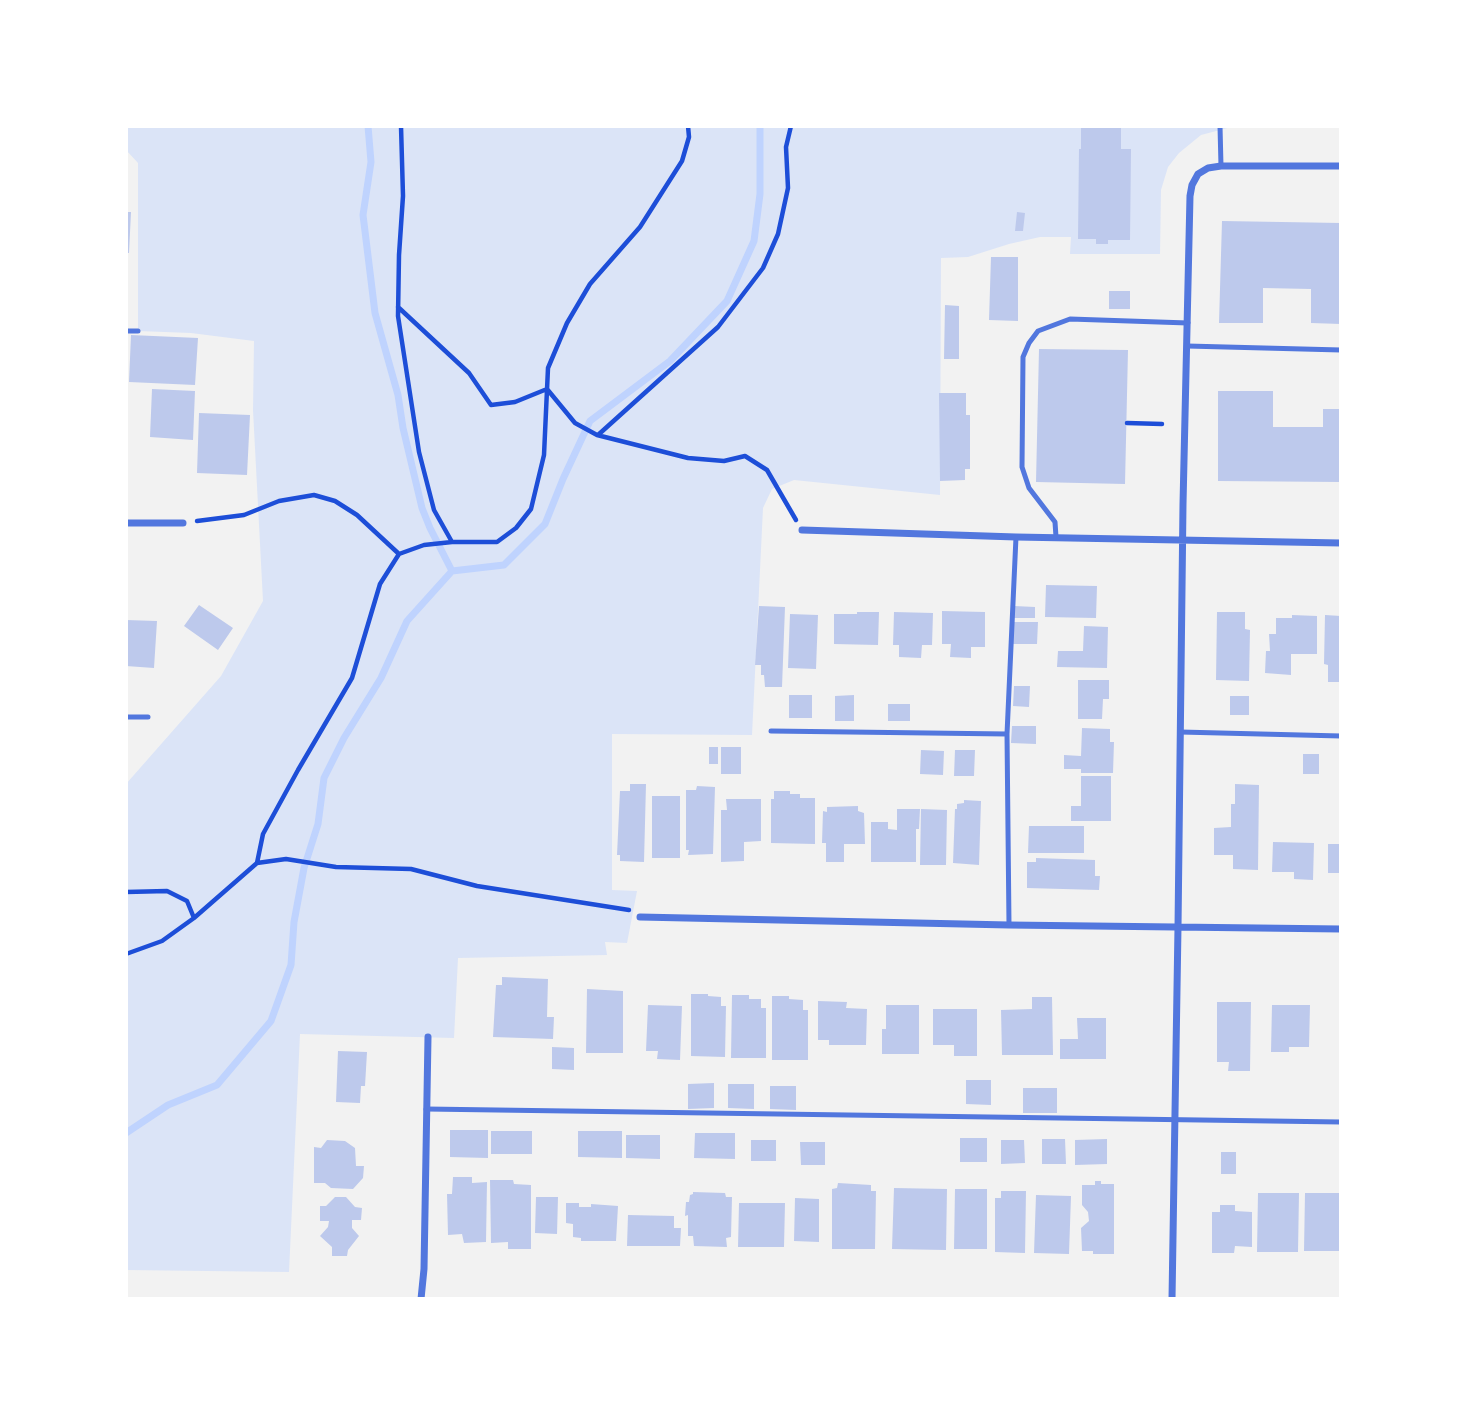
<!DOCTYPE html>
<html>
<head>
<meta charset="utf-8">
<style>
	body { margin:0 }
	#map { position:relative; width:1467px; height:1425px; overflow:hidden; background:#f2f2f2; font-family:Montserrat,sans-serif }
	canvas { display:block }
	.frame { position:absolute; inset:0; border:128px solid #fff; pointer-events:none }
</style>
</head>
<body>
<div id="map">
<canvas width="1467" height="1425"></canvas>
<div class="frame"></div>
</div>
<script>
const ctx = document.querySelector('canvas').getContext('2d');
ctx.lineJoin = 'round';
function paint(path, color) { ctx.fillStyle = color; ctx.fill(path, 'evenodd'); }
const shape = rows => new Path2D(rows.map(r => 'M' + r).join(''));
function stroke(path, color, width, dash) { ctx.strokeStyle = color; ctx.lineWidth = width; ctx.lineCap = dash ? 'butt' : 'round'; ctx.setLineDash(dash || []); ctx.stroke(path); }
paint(shape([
	[126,126,1235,126,1201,135,1179,153,1168,167,1161,190,1160,254,1070,254,1071,237,1040,237,1009,244,968,257,941,258,940,495,794,480,772,489,763,508,752,735,612,734,612,890,637,891,627,943,605,942,607,955,458,958,454,1038,300,1034,289,1272,126,1270,126,784,221,676,263,601,253,410,254,341,191,333,138,331,138,163,126,150]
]), '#dbe4f7');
stroke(shape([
	[368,126,371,162,363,215,375,313,398,395,403,428,422,508,430,528,452,571],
	[452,571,504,565,545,524,563,479,590,421,670,361,727,301,754,241,760,194,760,126],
	[126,1133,168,1105,217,1085,271,1021,291,965,294,922,304,868,318,824,324,778,344,738,381,678,407,621,452,571]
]), '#bfd3fe', 7);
paint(shape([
	[1081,126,1121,126,1121,149,1131,149,1130,240,1108,240,1108,244,1096,244,1096,239,1078,239,1079,149,1081,149],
	[126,212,131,212,129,253,126,253],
	[1017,212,1025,213,1023,231,1015,231],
	[1222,221,1341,223,1341,324,1311,323,1311,289,1263,288,1263,323,1219,323],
	[991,257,1018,257,1018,321,989,320],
	[1109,291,1130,291,1130,309,1109,309],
	[945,305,959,306,959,359,944,359],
	[131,335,198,338,195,385,129,382],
	[1039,349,1128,350,1125,484,1036,482],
	[152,389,195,391,193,440,150,437],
	[1218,391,1273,391,1273,427,1323,427,1323,409,1341,409,1341,482,1218,481],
	[939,393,966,393,966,415,970,415,970,469,965,469,965,480,940,481],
	[199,413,250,415,247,475,197,473],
	[1046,585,1097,586,1096,618,1045,617],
	[199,605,233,628,218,650,184,626],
	[759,606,785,607,782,687,765,687,764,675,761,675,761,665,755,665],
	[1014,606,1035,607,1035,618,1014,618],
	[942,611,985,612,985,647,971,647,971,658,950,657,951,644,942,644],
	[857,612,879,612,878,645,834,644,834,614,857,614],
	[894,612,933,613,932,645,922,645,921,658,899,657,899,645,893,645],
	[1217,612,1245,612,1245,629,1250,630,1249,681,1216,680],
	[790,614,818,615,816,669,788,668],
	[1292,615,1317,616,1317,654,1291,654,1291,675,1265,673,1266,651,1270,651,1269,634,1276,634,1276,618,1292,618],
	[1325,615,1341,616,1341,682,1328,682,1328,665,1324,664],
	[126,620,157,621,154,668,126,666],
	[1013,622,1038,622,1037,644,1013,644],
	[1084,626,1108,627,1107,668,1057,667,1058,651,1083,651],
	[1078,680,1109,680,1109,699,1103,699,1102,719,1078,719],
	[1014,686,1030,686,1029,707,1013,706],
	[789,695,812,695,812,718,789,718],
	[854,695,854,721,835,721,835,696],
	[1230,696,1249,696,1249,715,1230,715],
	[888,704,910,704,910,721,888,721],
	[1012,726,1036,726,1036,744,1011,743],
	[1082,728,1110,729,1110,742,1114,742,1113,773,1081,773,1081,769,1064,769,1064,755,1081,756],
	[709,747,718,747,718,764,709,764],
	[721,747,741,747,741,774,721,774],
	[921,750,944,751,943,775,920,774],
	[955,750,975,750,974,776,954,776],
	[1303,754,1319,754,1319,774,1303,774],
	[1081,776,1111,776,1111,821,1071,821,1071,806,1081,806],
	[630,784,646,784,644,862,620,861,620,855,617,855,620,791,630,791],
	[1235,784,1259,785,1258,870,1233,869,1233,855,1214,855,1214,828,1231,827,1231,804,1235,804],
	[697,786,715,787,713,854,688,855,689,850,686,850,686,790,696,790],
	[774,791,790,791,790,794,800,794,800,798,815,798,815,844,771,843,771,799,774,799],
	[652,796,680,796,680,858,652,858],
	[726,799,761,799,761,841,744,842,744,861,721,862,721,810,727,810],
	[964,800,981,801,979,865,953,863,955,809,957,809,957,804,964,803],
	[858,806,858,811,864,813,865,844,844,844,844,862,826,862,826,843,822,843,823,811,827,812,827,807],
	[897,809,920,809,919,829,916,829,916,862,871,862,871,822,888,822,888,829,897,830],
	[921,809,947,810,946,865,920,865],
	[1029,826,1084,826,1084,853,1028,853],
	[1273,842,1314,843,1313,880,1294,879,1294,872,1272,872],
	[1328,844,1341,844,1341,873,1328,873],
	[1036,858,1095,860,1095,876,1100,876,1099,890,1027,888,1027,862,1036,862],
	[502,977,548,979,547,1017,554,1017,553,1039,493,1037,496,985,502,985],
	[587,989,623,991,623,1053,586,1053],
	[691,994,708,994,708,996,721,997,721,1006,726,1006,725,1057,691,1056],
	[732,995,749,995,749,999,761,999,761,1008,766,1008,766,1058,731,1058],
	[772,996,789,996,789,999,803,1000,803,1010,808,1010,808,1060,772,1060],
	[1032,997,1052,997,1053,1055,1002,1055,1001,1010,1032,1009],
	[818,1001,847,1002,846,1008,867,1009,866,1045,829,1045,829,1040,818,1040],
	[1217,1002,1251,1002,1250,1071,1228,1071,1229,1062,1217,1062],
	[648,1005,682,1006,680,1060,657,1059,658,1051,646,1051],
	[886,1005,919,1005,919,1054,882,1054,882,1029,886,1029],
	[1272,1005,1310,1005,1309,1047,1289,1047,1289,1052,1271,1052],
	[933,1009,977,1009,977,1056,954,1056,954,1045,933,1045],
	[1077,1018,1106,1018,1106,1059,1060,1059,1060,1039,1078,1039],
	[552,1047,574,1048,574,1070,552,1069],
	[338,1051,367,1052,365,1086,361,1086,360,1103,336,1102],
	[966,1080,991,1080,991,1105,966,1104],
	[714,1083,714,1108,688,1109,688,1084],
	[728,1084,754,1084,754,1109,728,1108],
	[770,1086,796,1086,796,1110,770,1109],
	[1023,1088,1057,1088,1057,1113,1023,1113],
	[450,1130,488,1130,488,1158,450,1157],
	[491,1131,532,1131,532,1154,491,1154],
	[578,1131,622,1131,622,1158,578,1157],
	[695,1133,735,1133,735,1159,694,1158],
	[626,1135,660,1135,660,1159,626,1158],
	[960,1138,987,1138,987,1162,960,1162],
	[1042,1139,1065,1139,1066,1164,1042,1164],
	[1107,1139,1107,1164,1075,1165,1075,1140],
	[327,1140,345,1141,355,1148,356,1166,364,1166,363,1178,353,1189,331,1188,325,1183,314,1183,314,1147,321,1148],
	[751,1140,776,1140,776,1161,751,1161],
	[1001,1140,1024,1140,1025,1163,1001,1164],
	[800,1142,825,1142,825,1165,801,1165],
	[1221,1152,1236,1152,1236,1174,1221,1174],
	[453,1177,472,1177,472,1183,487,1182,486,1242,464,1243,462,1234,448,1235,447,1194,452,1194],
	[490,1180,513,1180,514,1184,531,1185,531,1249,508,1249,508,1242,491,1243],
	[1095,1181,1101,1181,1101,1184,1114,1184,1114,1254,1093,1254,1093,1251,1082,1251,1081,1228,1089,1221,1088,1212,1082,1205,1082,1185,1095,1185],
	[838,1183,871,1185,871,1191,876,1191,875,1249,832,1249,832,1189,837,1188],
	[894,1188,947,1189,946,1250,892,1249],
	[955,1189,987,1189,987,1249,954,1249],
	[1001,1191,1026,1191,1025,1253,995,1252,995,1198,1001,1198],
	[693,1192,725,1193,726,1197,732,1197,731,1237,726,1238,727,1247,694,1246,693,1236,688,1236,688,1215,685,1216,686,1202,689,1202,690,1195,693,1194],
	[1258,1193,1299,1193,1298,1252,1257,1252],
	[1305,1193,1341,1193,1341,1251,1304,1251],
	[1036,1195,1071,1196,1069,1254,1034,1253],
	[335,1197,346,1197,355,1207,362,1208,361,1220,352,1220,352,1228,359,1236,348,1250,347,1256,332,1256,332,1247,320,1236,328,1227,329,1221,320,1221,320,1206,326,1206],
	[536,1197,558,1197,557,1234,535,1233],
	[795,1198,819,1199,819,1242,794,1241],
	[566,1203,579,1203,579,1207,591,1207,591,1204,618,1206,616,1241,581,1241,581,1238,573,1237,573,1224,566,1223],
	[739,1203,785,1203,784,1247,738,1247],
	[1220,1205,1235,1205,1235,1211,1252,1212,1252,1247,1235,1246,1234,1253,1212,1253,1212,1212,1220,1212],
	[628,1215,674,1216,674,1228,681,1228,680,1246,627,1246]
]), '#bdc9ec');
stroke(shape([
	[401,126,403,196,399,255,398,316,419,452,434,510,452,542],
	[398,307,469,373,491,405,515,402,547,389,575,423,597,435,688,458,724,461,745,456,767,470,796,520],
	[1127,423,1162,424],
	[598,435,718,327,763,268,778,234,788,188,786,147,791,126],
	[197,521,244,515,279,501,314,495,335,501,357,515,399,554],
	[257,863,286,859,336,867,411,869,477,886,629,910],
	[126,892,167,891,187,901,194,918],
	[126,954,162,941,194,918,257,863,263,834,298,770,352,678,380,584,399,554,424,545,452,542,497,542,516,528,531,509,544,455,548,368,567,323,590,284,640,227,682,161,689,137,688,126]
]), '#1d4ed8', 4.5);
stroke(shape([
	[1220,126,1221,166],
	[126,331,138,331],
	[1187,346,1341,350],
	[1056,537,1055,522,1029,488,1022,467,1023,357,1029,343,1038,331,1070,319,1188,323],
	[126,717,148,717],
	[771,731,1007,734],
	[1180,732,1341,736],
	[1009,925,1007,734,1016,537],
	[426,1109,1341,1122]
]), '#5277de', 5);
stroke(shape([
	[126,523,183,523],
	[802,530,1016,537,1341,543],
	[640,917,1009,925,1341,929],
	[421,1299,424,1269,428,1037],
	[1172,1299,1178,927,1183,504,1190,196,1192,185,1198,174,1208,168,1221,166,1341,166]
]), '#5277de', 7);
</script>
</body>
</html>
